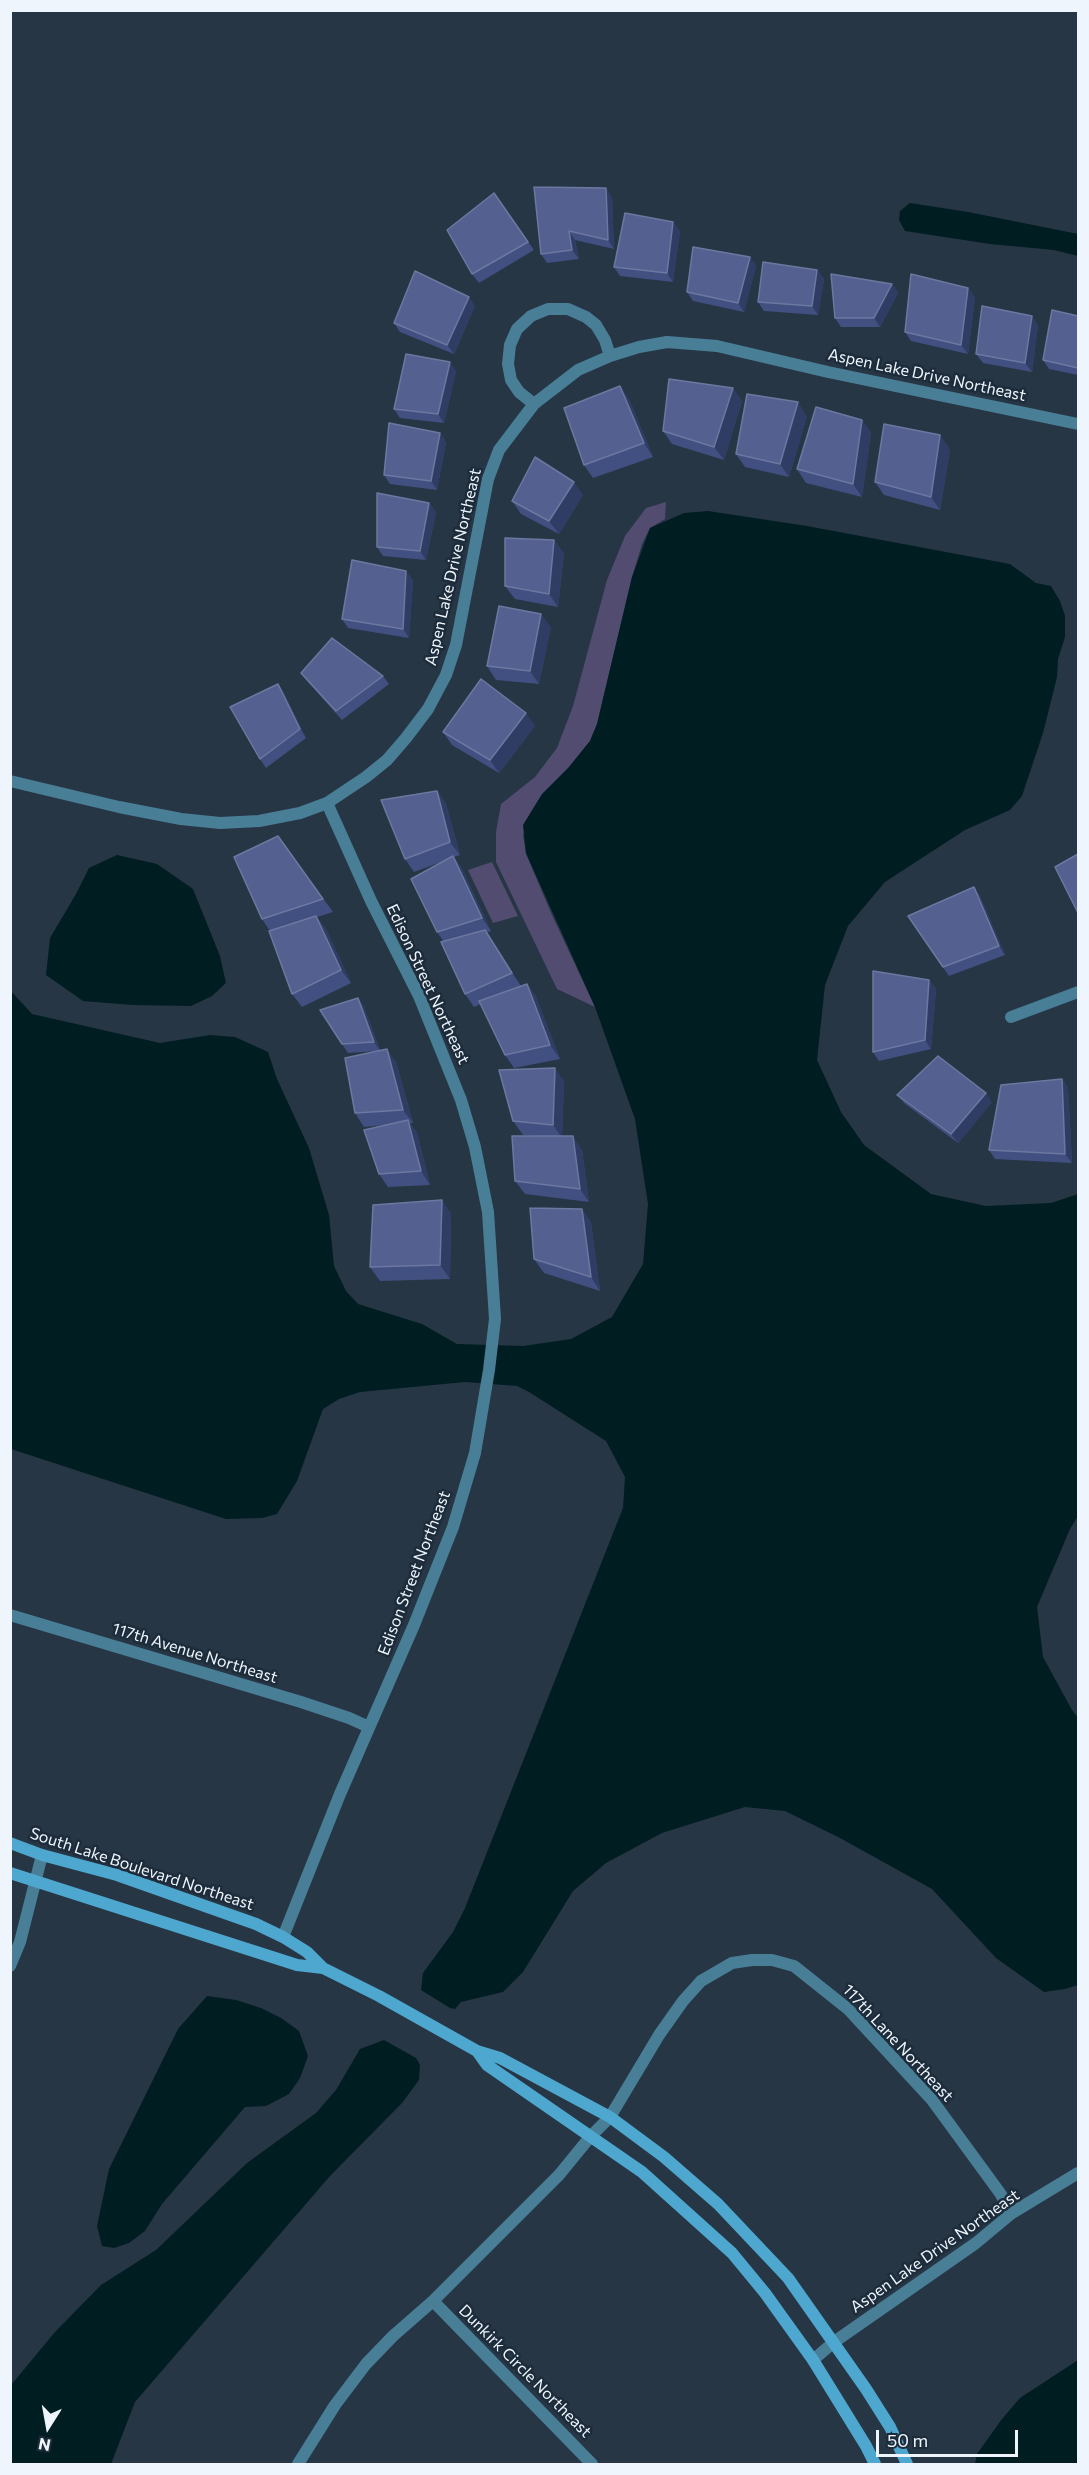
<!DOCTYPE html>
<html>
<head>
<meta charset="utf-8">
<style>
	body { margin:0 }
	#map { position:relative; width:1089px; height:2475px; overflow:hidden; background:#273645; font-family:Commissioner,sans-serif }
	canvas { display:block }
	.frame { position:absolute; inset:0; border:12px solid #eef5fd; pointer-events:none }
	.north { position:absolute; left:18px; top:2397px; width:60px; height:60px; -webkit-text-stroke:4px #1d2c3b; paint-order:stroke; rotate:191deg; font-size:16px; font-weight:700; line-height:24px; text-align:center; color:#eef5fd }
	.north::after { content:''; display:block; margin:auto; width:21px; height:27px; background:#eef5fd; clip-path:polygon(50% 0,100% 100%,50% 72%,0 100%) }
	.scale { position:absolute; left:876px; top:2430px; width:142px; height:27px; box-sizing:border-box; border:3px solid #eef5fd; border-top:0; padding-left:8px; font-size:18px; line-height:21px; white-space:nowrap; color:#eef5fd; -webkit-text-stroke:4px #1d2c3b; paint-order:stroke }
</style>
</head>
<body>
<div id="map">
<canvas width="1089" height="2475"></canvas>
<div class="frame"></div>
<div class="north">N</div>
<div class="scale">50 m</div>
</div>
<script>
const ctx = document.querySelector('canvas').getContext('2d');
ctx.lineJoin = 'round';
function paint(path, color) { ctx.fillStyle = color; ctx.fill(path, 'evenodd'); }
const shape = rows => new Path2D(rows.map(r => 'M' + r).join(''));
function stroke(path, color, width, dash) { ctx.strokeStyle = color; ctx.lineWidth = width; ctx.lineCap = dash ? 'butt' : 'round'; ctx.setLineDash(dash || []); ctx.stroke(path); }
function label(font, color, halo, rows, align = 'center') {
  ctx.font = font + ' Commissioner,sans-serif'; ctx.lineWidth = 5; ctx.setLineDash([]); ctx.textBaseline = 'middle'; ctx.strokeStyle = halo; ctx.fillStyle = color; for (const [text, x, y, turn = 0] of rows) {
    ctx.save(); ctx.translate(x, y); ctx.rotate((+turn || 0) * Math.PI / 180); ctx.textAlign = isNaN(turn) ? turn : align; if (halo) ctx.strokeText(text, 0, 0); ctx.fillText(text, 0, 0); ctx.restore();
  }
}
paint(shape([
	[666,502,665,519,650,528,642,544,632,577,597,724,590,741,569,767,523,835,526,854,552,915,595,1007,557,989,496,862,496,832,501,804,535,777,557,748,573,706,607,580,625,536,646,508],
	[492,862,518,916,493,923,468,870]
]), '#524c71');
paint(shape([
	[910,203,968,212,1078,234,1078,256,1054,250,990,244,905,231,899,220,900,211],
	[708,511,807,526,1010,564,1036,583,1051,586,1060,601,1065,616,1065,637,1058,659,1057,677,1043,733,1022,796,1010,810,965,830,885,882,848,926,825,985,817,1060,841,1112,864,1145,931,1194,986,1206,1051,1203,1078,1194,1078,1516,1070,1529,1037,1607,1043,1657,1072,1710,1078,1718,1078,1985,1065,1989,1044,1992,996,1958,932,1889,840,1838,785,1811,745,1807,662,1833,606,1863,573,1891,523,1972,503,1992,461,2002,455,2009,450,2008,421,1990,423,1973,453,1932,465,1908,623,1508,625,1477,606,1441,529,1392,517,1386,465,1382,360,1392,339,1399,323,1409,297,1481,277,1514,262,1518,226,1519,11,1449,10,990,32,1014,160,1043,210,1035,235,1037,268,1052,277,1079,309,1148,329,1215,334,1266,346,1291,358,1304,422,1324,457,1344,523,1346,571,1339,612,1317,643,1264,648,1204,635,1119,595,1007,526,853,523,825,542,794,569,767,590,741,597,724,632,577,650,528,684,513],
	[117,855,157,864,193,889,220,956,226,983,212,996,191,1006,132,1005,83,1001,46,975,50,938,76,894,89,868],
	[207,1996,236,2000,261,2008,281,2018,299,2031,308,2056,300,2078,289,2094,266,2106,245,2107,162,2204,145,2231,129,2243,114,2248,102,2246,97,2226,109,2169,178,2029],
	[384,2040,416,2058,420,2065,419,2080,402,2103,330,2176,135,2402,111,2464,11,2464,11,2385,55,2332,101,2285,156,2250,247,2163,316,2113,336,2090,360,2049],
	[1078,2360,1078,2464,975,2464,977,2454,1002,2419,1020,2398]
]), '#001d21');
stroke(shape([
	[534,404,519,392,511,380,508,364,510,345,517,329,531,316,548,309,568,309,586,317,596,325,605,340,610,356],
	[10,781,119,807,181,819,220,823,259,821,300,813,327,803,366,777,387,760,406,738,428,709,446,675,456,645,488,479,499,450,534,404,578,370,610,356,639,347,667,342,717,346,828,372,1078,424],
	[1011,1017,1078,992],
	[10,1615,301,1702,349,1718,369,1727],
	[283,1937,340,1794,414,1625,453,1527,475,1453,489,1370,495,1319,488,1212,475,1147,461,1100,419,996,371,901,327,803],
	[10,1966,20,1942,42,1855],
	[433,2301,592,2464],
	[813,2360,834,2342,976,2243,1012,2213,1078,2173],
	[298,2464,335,2405,366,2364,393,2336,433,2301,559,2175,590,2137,610,2117,659,2035,683,2001,701,1981,732,1963,752,1960,772,1960,794,1966,848,2009,932,2100,1000,2193,1012,2213]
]), '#497e97', 12);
stroke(shape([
	[10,1843,42,1855,117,1875,256,1924,283,1937,307,1952,323,1968],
	[10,1873,297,1965,323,1968,379,1996,477,2051,500,2058,610,2117,664,2157,718,2204,788,2278,866,2389,890,2427,907,2464],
	[477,2051,487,2065,642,2172,732,2253,765,2293,813,2360,866,2446,875,2464]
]), '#4da7cf', 12);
paint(shape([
	[494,193,534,250,479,283,472,274],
	[612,197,614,249,575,240,579,259,547,263,541,254],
	[680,231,673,282,620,276,614,267],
	[750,257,756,266,744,312,693,301,687,292],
	[817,270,824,279,818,315,764,311,758,302],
	[892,284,898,293,880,327,841,327,835,318],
	[975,297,968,354,911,341,905,332],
	[475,306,454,354,400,332,394,323],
	[1078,316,1078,375,1049,369,1043,360],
	[1038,325,1032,372,983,363,976,354],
	[456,371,444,423,400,418,394,409],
	[629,399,653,457,593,478,584,465],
	[742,401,724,460,672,444,663,431],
	[807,416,789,477,745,467,736,454],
	[862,420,871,433,862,497,806,483,797,469],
	[440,433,446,442,437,490,390,484,384,475],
	[950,449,940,510,884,495,875,482],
	[583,495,559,534,521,514,512,501],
	[429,503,436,512,426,560,383,556,377,547],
	[554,540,564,554,558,607,515,599,505,586],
	[413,580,409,638,348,628,342,619],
	[551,627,539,684,496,680,487,666],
	[301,673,383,676,389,684,342,720,307,681],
	[278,684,284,693,306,738,266,768,260,759],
	[535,726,499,773,452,745,443,732],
	[437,791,446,804,460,855,454,857,462,869,491,931,486,933,521,986,527,984,536,997,560,1059,514,1068,505,1055,481,1004,474,1007,465,994,444,942,437,932,444,861,414,872,405,859],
	[278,836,333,912,317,917,326,929,351,983,302,1007,292,994,270,931,262,919],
	[974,887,980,896,1005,955,949,976,908,916],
	[929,980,936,989,931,1049,879,1061,873,1052],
	[358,998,364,1007,380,1050,396,1062,413,1123,410,1123,417,1133,430,1185,388,1187,379,1174,386,1125,364,1127,355,1113,378,1051,348,1053,342,1044],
	[1062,1079,1068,1088,1072,1163,995,1159,989,1150],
	[564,1081,562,1136,582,1150,589,1202,525,1194,515,1181,536,1136,523,1135,513,1121],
	[897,1095,992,1102,958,1143,904,1103],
	[451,1213,450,1279,380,1281,370,1267],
	[591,1222,600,1291,544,1273,534,1259]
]), '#414f81');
paint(shape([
	[606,188,612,197,614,249,608,240],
	[673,222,680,231,673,282,667,273],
	[569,231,575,240,579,259,572,250],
	[750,257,756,266,744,312,738,303],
	[817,270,824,279,818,315,812,306],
	[892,284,898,293,880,327,874,318],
	[968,288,975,297,968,354,961,345],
	[469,297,475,306,454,354,447,345],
	[1032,316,1038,325,1032,372,1025,363],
	[450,362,456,371,444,423,438,414],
	[620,386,629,399,653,457,644,443],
	[733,388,742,401,724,460,714,447],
	[798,402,807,416,789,477,780,464],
	[862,420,871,433,862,497,853,484],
	[440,433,446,442,437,490,431,481],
	[940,435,950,449,940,510,931,497],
	[574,482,583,495,559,534,549,521],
	[429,503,436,512,426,560,420,551],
	[554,540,564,554,558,607,549,594],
	[406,571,413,580,409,638,403,629],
	[541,614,551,627,539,684,530,671],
	[278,684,284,693,306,738,300,729],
	[526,713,535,726,499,773,490,760],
	[437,791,446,804,460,855,450,842],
	[453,856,462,869,491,931,482,918],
	[974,887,980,896,1005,955,999,946],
	[316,916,326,929,351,983,341,970],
	[929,980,936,989,931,1049,925,1040],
	[527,984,536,997,560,1059,550,1045],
	[358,998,364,1007,380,1051,374,1042],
	[387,1049,396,1062,413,1123,403,1110],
	[555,1068,564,1081,562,1138,553,1125],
	[1062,1079,1068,1088,1072,1163,1065,1154],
	[986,1093,992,1102,958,1143,951,1134],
	[408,1120,417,1133,430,1185,421,1171],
	[573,1136,582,1150,589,1202,580,1189],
	[442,1200,451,1213,450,1279,440,1265],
	[582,1209,591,1222,600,1291,591,1277]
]), '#2f3d64');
const building = shape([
	[534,187,606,188,608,240,569,231,572,250,541,254,534,187],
	[494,193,528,242,472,274,447,230,494,193],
	[625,213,673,222,667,273,614,267,625,213],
	[693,247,750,257,738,303,687,292,693,247],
	[763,262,817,270,812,306,758,302,763,262],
	[415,271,469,297,447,345,394,323,415,271],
	[831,274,892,284,874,318,835,318,831,274],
	[911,274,968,288,961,345,905,332,911,274],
	[982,306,1032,316,1025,363,976,354,982,306],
	[1052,310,1078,316,1078,368,1043,360,1052,310],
	[406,354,450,362,438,414,394,409,406,354],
	[669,379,733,388,714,447,663,431,669,379],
	[620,386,644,443,584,465,564,408,620,386],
	[747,394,798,402,780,464,736,454,747,394],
	[816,407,862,420,853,484,797,469,816,407],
	[389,423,440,433,431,481,384,475,389,423],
	[884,424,940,435,931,497,875,482,884,424],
	[535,457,574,482,549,521,512,501,535,457],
	[377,493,429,503,420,551,377,547,377,493],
	[505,538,554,540,549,594,505,586,505,538],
	[352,560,406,571,403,629,342,619,352,560],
	[499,606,541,614,530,671,487,666,499,606],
	[332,638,383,676,336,711,301,673,332,638],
	[481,679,526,713,490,760,443,732,481,679],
	[278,684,300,729,260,759,230,707,278,684],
	[437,791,450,842,405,859,381,800,437,791],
	[278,836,323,899,262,919,234,857,278,836],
	[1078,854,1078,913,1055,867,1078,854],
	[453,856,482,918,437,932,411,879,453,856],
	[974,887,999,946,943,967,908,916,974,887],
	[316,916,341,970,292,994,269,931,316,916],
	[485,930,512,973,465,994,441,942,485,930],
	[873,971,929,980,925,1040,873,1052,873,971],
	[527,984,550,1045,505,1055,479,1001,527,984],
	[358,998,374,1042,342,1044,320,1010,358,998],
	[387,1049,403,1110,355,1113,345,1058,387,1049],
	[938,1056,986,1093,951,1134,897,1095,938,1056],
	[555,1068,553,1125,513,1121,499,1070,555,1068],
	[1062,1079,1065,1154,989,1150,1001,1085,1062,1079],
	[408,1120,421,1171,379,1174,364,1130,408,1120],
	[512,1136,573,1136,580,1189,515,1181,512,1136],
	[442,1200,440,1265,370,1267,373,1205,442,1200],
	[530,1208,582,1209,591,1277,534,1259,530,1208]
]);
paint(building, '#54608f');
stroke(building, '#6c78a0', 1.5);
label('16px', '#eef5fd', '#1d2c3b', [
	["Aspen Lake Drive Northeast",927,375,12],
	["Aspen Lake Drive Northeast",453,567,-77],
	["Edison Street Northeast",428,984,65],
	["Edison Street Northeast",414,1573,-69],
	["117th Avenue Northeast",195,1653,17],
	["South Lake Boulevard Northeast",142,1869,18],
	["117th Lane Northeast",898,2043,47],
	["Aspen Lake Drive Northeast",935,2251,-35],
	["Dunkirk Circle Northeast",525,2371,45]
]);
</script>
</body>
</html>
